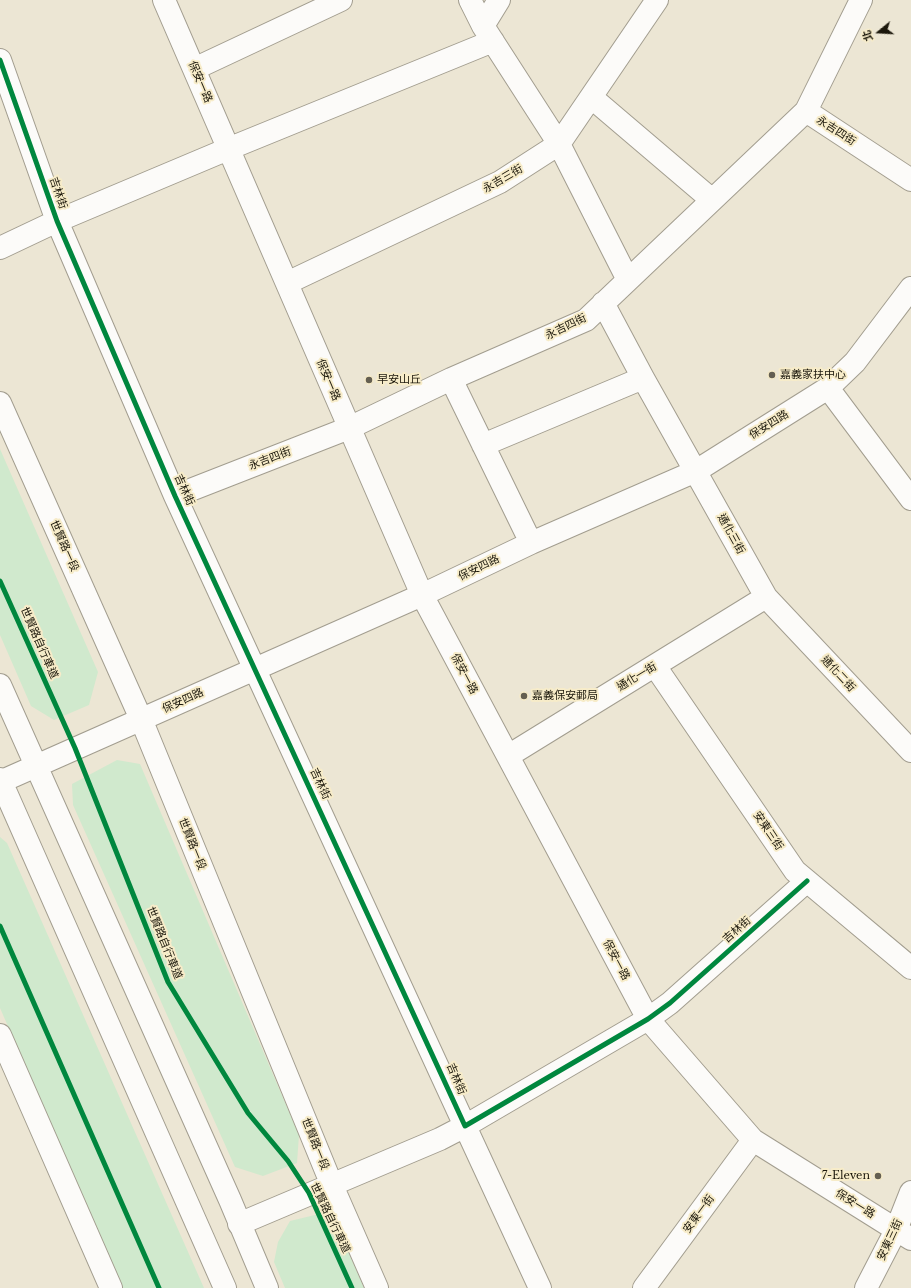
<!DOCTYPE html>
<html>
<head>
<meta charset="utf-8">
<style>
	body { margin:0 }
	#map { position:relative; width:911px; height:1288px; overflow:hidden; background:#ece6d4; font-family:"Libre Baskerville","Noto Sans TC",serif }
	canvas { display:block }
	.north { position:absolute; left:859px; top:12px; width:40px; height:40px; -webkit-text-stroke:3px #f7ecc9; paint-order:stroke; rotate:252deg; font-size:11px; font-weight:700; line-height:16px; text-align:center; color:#1b170b }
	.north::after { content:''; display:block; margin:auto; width:14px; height:18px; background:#1b170b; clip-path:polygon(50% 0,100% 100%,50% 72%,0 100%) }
</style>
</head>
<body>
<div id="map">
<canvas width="911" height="1288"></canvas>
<div class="north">北</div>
</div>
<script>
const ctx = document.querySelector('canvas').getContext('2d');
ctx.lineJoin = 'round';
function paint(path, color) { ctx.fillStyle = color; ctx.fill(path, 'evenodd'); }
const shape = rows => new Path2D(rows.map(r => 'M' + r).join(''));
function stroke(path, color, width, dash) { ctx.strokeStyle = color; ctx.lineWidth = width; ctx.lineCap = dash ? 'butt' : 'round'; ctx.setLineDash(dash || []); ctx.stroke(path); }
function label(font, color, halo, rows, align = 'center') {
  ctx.font = font + ' "Libre Baskerville","Noto Sans TC",serif'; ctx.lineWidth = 4; ctx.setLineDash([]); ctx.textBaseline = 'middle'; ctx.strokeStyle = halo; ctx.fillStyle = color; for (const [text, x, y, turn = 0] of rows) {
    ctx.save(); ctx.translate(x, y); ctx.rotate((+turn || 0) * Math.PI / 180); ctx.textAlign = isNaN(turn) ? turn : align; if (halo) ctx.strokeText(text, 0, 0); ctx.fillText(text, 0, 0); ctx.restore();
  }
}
paint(shape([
	[0,449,98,672,89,705,54,720,31,706,0,635],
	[117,760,140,764,299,1135,297,1163,263,1176,235,1167,73,805,72,784],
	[0,837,7,843,204,1288,122,1288,0,1008],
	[319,1214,336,1223,364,1288,285,1288,274,1262,278,1242,290,1221]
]), '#d0e9cd');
const minor = shape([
	[164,0,422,595,648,1019,753,1140,911,1239],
	[470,0,483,26,559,144,628,280],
	[483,26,499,0],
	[0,60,57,221,175,496,465,1126,648,1019,670,1003,807,881],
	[194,69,341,0],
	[591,97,712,200],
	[806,111,861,0],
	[0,248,57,221,228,149,493,41],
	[287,283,500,182,559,144,657,0],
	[603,303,643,378,766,597,911,751],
	[451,379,531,543],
	[828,388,911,499],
	[0,403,141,719,331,1183,377,1288],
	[483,445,643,378],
	[175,496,349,428,451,379,586,320,806,111,911,180],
	[655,666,795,871,911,968],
	[0,685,230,1200,267,1288],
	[508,756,766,597],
	[0,779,225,1288],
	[0,782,422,595,531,543,696,471,828,388,855,362,911,288],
	[0,1035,111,1288],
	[239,1224,440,1139,465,1126,540,1288],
	[644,1288,753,1140],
	[866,1288,896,1230,911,1192]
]);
stroke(minor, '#a29d8f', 24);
stroke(minor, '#fcfbf9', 22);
stroke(shape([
	[0,60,57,221,175,496,465,1126,648,1019,670,1003,807,881],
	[0,581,75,748,168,982,248,1113,288,1161,309,1193,352,1288],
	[0,926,159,1288]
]), '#00873e', 5);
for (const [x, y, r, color] of [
	[772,375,4,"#645f51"],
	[369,380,4,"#645f51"],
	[524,696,4,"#645f51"],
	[878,1176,4,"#645f51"]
]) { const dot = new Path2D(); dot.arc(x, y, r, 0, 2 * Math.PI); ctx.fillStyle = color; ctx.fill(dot); stroke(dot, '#f7ecc9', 1.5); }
label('11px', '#1b170b', '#f7ecc9', [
	["保安一路",200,82,67],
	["永吉四街",836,131,33],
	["永吉三街",503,179,-30],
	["吉林街",58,193,71],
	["永吉四街",566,327,-26],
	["保安一路",328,380,67],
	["保安四路",769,425,-32],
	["永吉四街",270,459,-21],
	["吉林街",184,490,66],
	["通化三街",731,534,61],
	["世賢路一段",64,546,66],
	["保安四路",479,568,-26],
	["世賢路自行車道",39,643,66],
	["保安一路",464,674,62],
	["通化二街",838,674,47],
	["通化一街",637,677,-31],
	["保安四路",183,701,-24],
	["吉林街",320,784,65],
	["安東三街",768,831,56],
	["世賢路一段",192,844,68],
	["吉林街",737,930,-42],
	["世賢路自行車道",164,943,68],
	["保安一路",616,960,62],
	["吉林街",456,1079,67],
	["世賢路一段",315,1144,68],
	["保安一路",855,1204,32],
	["安東一街",699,1214,-54],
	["世賢路自行車道",330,1218,64],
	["安東三街",890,1240,-65]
]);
label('11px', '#1b170b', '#f7ecc9', [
	["嘉義家扶中心",780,375],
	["早安山丘",377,380],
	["嘉義保安郵局",532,696],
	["7-Eleven",870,1176,"right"]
], 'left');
</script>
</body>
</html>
